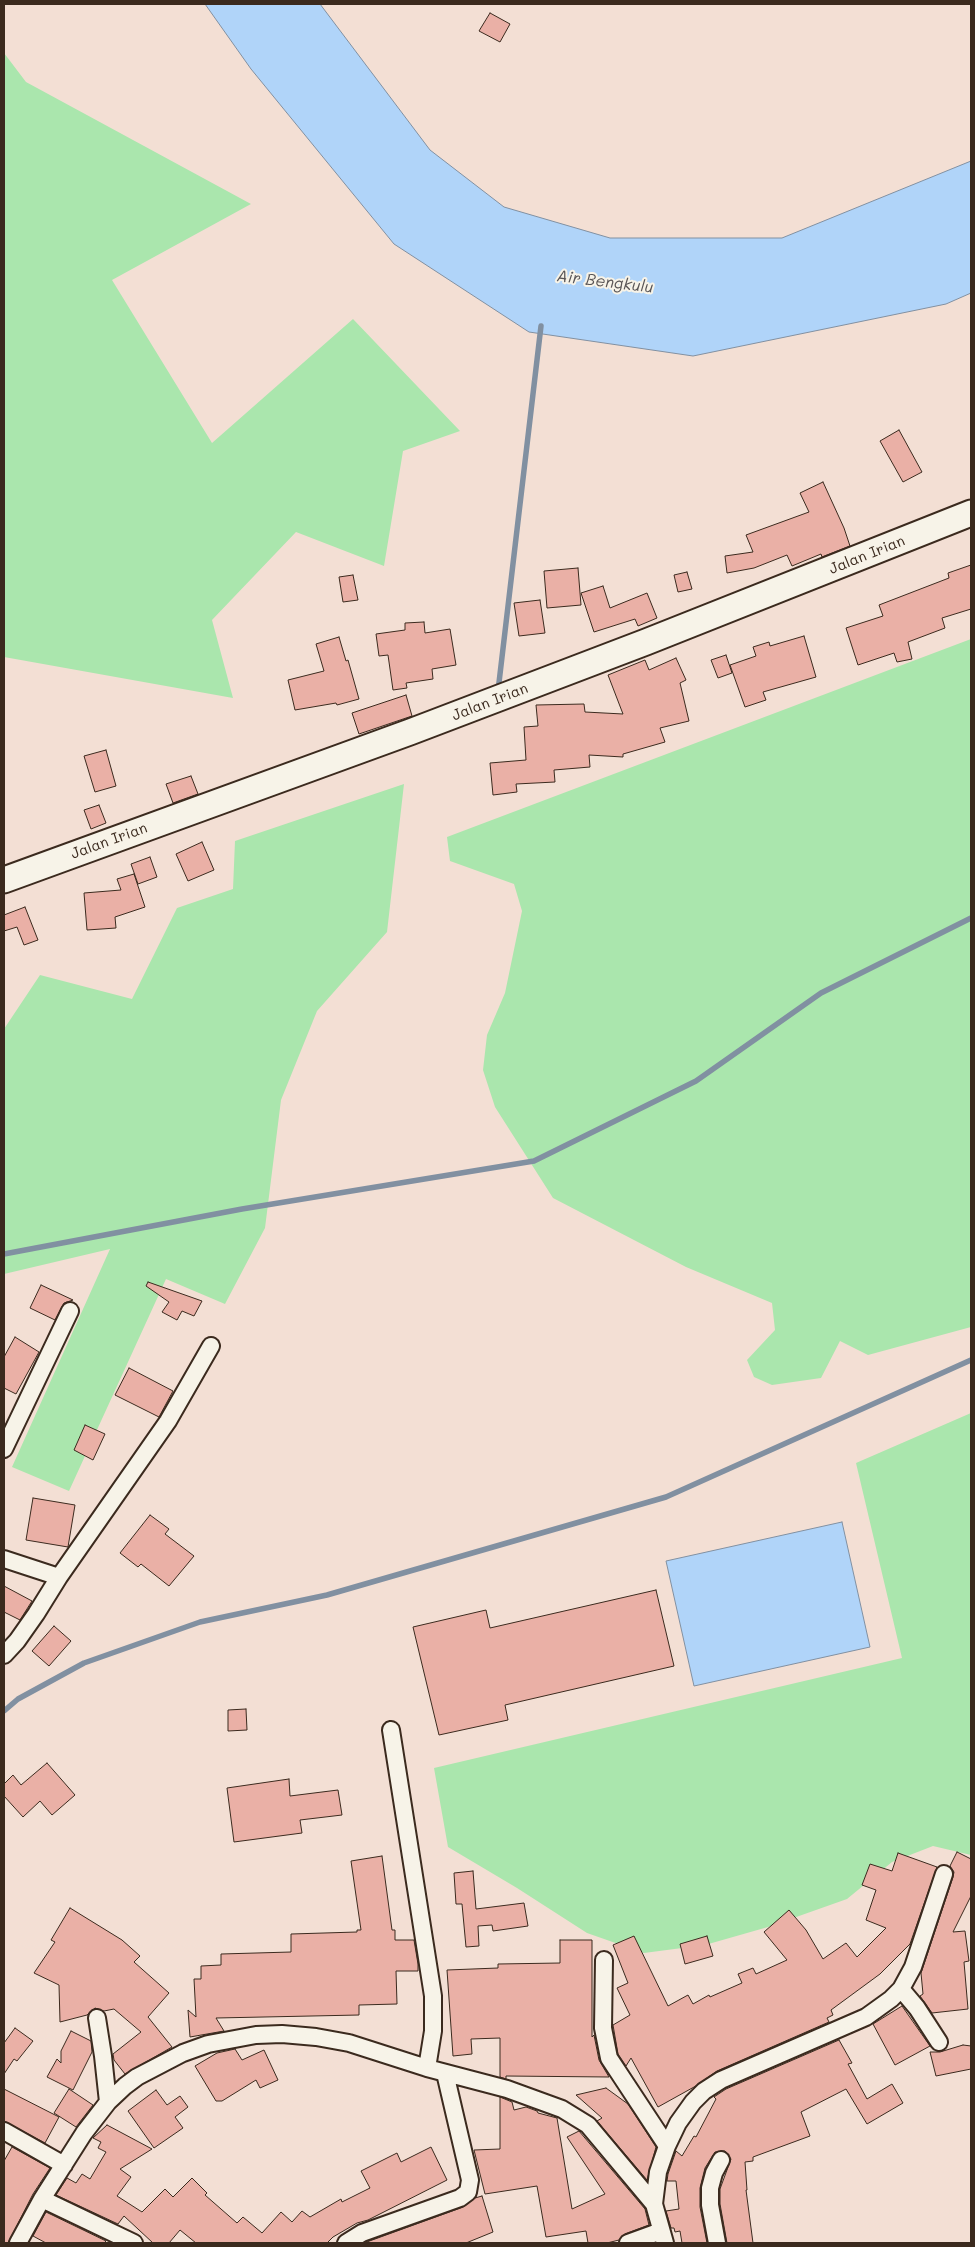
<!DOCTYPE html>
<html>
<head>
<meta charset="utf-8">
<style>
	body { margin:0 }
	#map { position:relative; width:975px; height:2247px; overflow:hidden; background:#f3dfd4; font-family:Mali,sans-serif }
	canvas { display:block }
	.frame { position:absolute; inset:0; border:5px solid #3b2a1e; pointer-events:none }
</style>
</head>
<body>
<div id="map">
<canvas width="975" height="2247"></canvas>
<div class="frame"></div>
</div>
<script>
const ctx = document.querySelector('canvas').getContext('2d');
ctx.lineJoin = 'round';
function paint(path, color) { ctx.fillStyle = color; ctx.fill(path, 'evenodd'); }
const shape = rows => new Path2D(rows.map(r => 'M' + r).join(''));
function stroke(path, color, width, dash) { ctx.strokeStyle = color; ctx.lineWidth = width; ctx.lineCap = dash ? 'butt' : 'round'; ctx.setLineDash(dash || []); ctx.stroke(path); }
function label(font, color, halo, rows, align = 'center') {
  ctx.font = font + ' Mali,sans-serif'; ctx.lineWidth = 4; ctx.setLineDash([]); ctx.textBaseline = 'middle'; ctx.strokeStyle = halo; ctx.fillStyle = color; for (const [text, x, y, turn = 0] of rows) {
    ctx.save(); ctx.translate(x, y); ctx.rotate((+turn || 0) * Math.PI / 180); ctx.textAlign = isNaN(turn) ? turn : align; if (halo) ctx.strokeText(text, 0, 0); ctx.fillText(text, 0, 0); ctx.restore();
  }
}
paint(shape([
	[4,53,26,82,251,204,112,280,212,443,353,319,460,431,403,451,384,566,296,532,212,620,233,698,4,657],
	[971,639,971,1327,868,1355,840,1341,821,1378,772,1385,754,1377,747,1360,775,1330,772,1303,686,1267,553,1198,495,1107,483,1070,487,1035,505,993,522,911,514,884,450,861,447,837],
	[404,784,387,932,317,1011,281,1100,265,1228,225,1304,166,1279,69,1491,12,1467,110,1249,4,1274,4,1029,40,975,132,999,177,908,233,889,235,841],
	[971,1413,971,1855,933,1846,892,1862,847,1899,768,1927,705,1945,644,1953,587,1933,517,1888,448,1847,434,1768,902,1658,856,1463]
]), '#aae6ad');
const water = shape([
	[205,4,320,4,430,150,504,207,610,238,782,238,971,161,971,293,946,304,693,356,529,332,394,244,251,69,205,4],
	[842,1522,870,1647,694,1686,666,1561,842,1522]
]);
paint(water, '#b0d4f9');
stroke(water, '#8190a1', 1);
stroke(shape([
	[498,691,541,326],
	[4,1254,242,1209,534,1161,696,1081,821,993,971,918],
	[4,1711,18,1699,84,1663,200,1622,327,1595,666,1497,971,1360]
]), '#8190a1', 5.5);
const building = shape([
	[490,13,510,24,500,42,479,31,490,13],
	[899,430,922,472,903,482,880,441,899,430],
	[823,482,844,528,850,546,822,557,821,554,792,566,787,555,754,568,727,573,725,556,753,552,746,535,809,512,800,493,823,482],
	[971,565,971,609,942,618,945,628,908,642,912,659,897,662,894,653,858,665,846,628,883,616,879,605,949,578,948,573,971,565],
	[578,568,581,605,547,608,544,571,578,568],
	[687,572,692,589,678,592,674,575,687,572],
	[353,575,358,600,343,602,339,577,353,575],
	[603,586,610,608,647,593,657,618,638,626,635,619,594,632,581,593,603,586],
	[540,600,545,633,519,636,514,603,540,600],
	[424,622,425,633,450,629,456,665,432,669,433,679,406,683,407,688,393,690,388,655,379,656,376,634,405,630,405,623,424,622],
	[804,636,816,677,763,692,766,700,745,707,730,665,756,656,753,647,769,642,770,646,804,636],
	[339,637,346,661,348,660,359,699,337,705,336,703,295,710,288,680,324,671,316,644,339,637],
	[726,655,732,673,718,678,711,660,726,655],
	[676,658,686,680,680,683,689,721,660,728,665,742,623,754,623,757,589,755,590,767,554,770,555,782,516,784,517,792,493,795,490,763,526,760,524,727,538,726,536,705,584,704,585,712,623,714,608,675,645,660,649,670,676,658],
	[406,695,412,716,359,734,352,713,406,695],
	[106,750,116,786,95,792,84,756,106,750],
	[191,776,198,794,173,803,166,784,191,776],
	[99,805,106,823,91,829,84,810,99,805],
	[202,842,214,870,188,881,176,854,202,842],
	[150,857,157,877,138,884,131,864,150,857],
	[134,874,145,907,115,917,116,928,87,930,84,893,121,890,117,879,134,874],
	[25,907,38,940,24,945,17,927,4,931,4,915,25,907],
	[148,1282,202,1301,194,1316,182,1311,177,1320,162,1312,169,1302,146,1286,148,1282],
	[41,1285,73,1300,64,1303,55,1320,30,1308,41,1285],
	[15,1337,39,1352,16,1394,4,1388,4,1357,15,1337],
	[129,1368,173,1391,159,1417,115,1395,129,1368],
	[85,1425,105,1434,93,1460,74,1450,85,1425],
	[33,1498,75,1505,68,1547,26,1540,33,1498],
	[150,1515,169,1529,165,1534,194,1556,169,1586,141,1564,138,1567,120,1553,150,1515],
	[4,1586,32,1601,20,1620,4,1612,4,1586],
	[656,1590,674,1666,505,1705,508,1720,439,1735,413,1627,486,1610,490,1628,656,1590],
	[54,1626,71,1641,49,1666,32,1651,54,1626],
	[246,1709,247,1730,228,1731,228,1710,246,1709],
	[47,1763,75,1795,52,1815,40,1801,23,1817,4,1796,4,1784,13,1775,21,1785,47,1763],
	[289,1779,290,1796,338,1790,342,1815,300,1820,302,1833,234,1842,227,1788,289,1779],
	[957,1852,971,1859,971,1896,953,1932,965,1931,969,1961,964,1962,968,2009,932,2013,920,1996,923,1994,921,1973,953,1877,954,1872,950,1866,957,1852],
	[898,1853,937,1867,910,1944,880,1974,831,2010,833,2015,827,2018,829,2022,717,2071,694,2087,658,2107,631,2058,626,2066,618,2054,613,2025,630,2015,617,1988,628,1983,613,1945,634,1936,668,2006,688,1995,693,2004,709,1995,710,1997,742,1983,738,1974,753,1968,756,1974,787,1960,764,1932,789,1910,806,1930,823,1959,846,1943,857,1957,886,1928,866,1920,876,1890,862,1885,870,1864,892,1871,898,1853],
	[382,1856,392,1930,395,1930,395,1940,414,1940,418,1964,418,1971,396,1971,397,2004,359,2005,359,2015,216,2018,224,2031,190,2037,188,2010,196,2017,194,1979,201,1979,201,1966,221,1965,221,1954,291,1952,291,1934,357,1932,357,1930,361,1930,351,1861,382,1856],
	[473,1871,476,1909,524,1903,528,1926,493,1931,492,1925,478,1926,479,1946,466,1947,462,1904,456,1904,454,1873,473,1871],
	[70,1908,122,1940,140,1956,134,1962,169,1993,148,2017,172,2047,125,2074,114,2060,113,2054,141,2032,114,2009,104,2011,95,2008,87,2015,60,2022,59,1985,34,1973,55,1942,51,1940,70,1908],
	[707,1936,713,1956,685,1964,680,1944,707,1936],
	[560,1940,592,1940,592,2037,594,2035,599,2060,609,2077,506,2076,506,2079,500,2077,500,2038,471,2039,472,2054,453,2056,447,1970,498,1968,498,1964,560,1963,560,1940],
	[902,2006,930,2046,895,2065,873,2024,902,2006],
	[15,2028,33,2041,17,2061,14,2059,4,2074,4,2043,15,2028],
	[71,2031,91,2041,92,2052,73,2090,47,2077,57,2059,61,2063,61,2051,71,2031],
	[839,2040,852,2063,848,2064,867,2099,892,2084,903,2103,867,2124,846,2089,801,2112,810,2136,753,2157,753,2161,745,2162,747,2190,746,2190,753,2243,727,2243,720,2204,720,2189,731,2159,725,2151,715,2152,705,2168,700,2188,700,2207,707,2243,682,2243,680,2231,675,2232,674,2228,671,2228,666,2211,679,2209,676,2181,667,2181,668,2174,676,2151,682,2156,694,2136,696,2137,716,2099,714,2097,726,2089,839,2040],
	[963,2045,971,2046,971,2069,936,2076,930,2052,940,2052,963,2045],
	[235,2049,242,2060,264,2050,278,2080,260,2088,256,2080,222,2101,216,2101,195,2066,217,2053,235,2049],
	[606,2088,628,2104,656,2147,647,2180,597,2121,602,2118,576,2095,606,2088],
	[4,2089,59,2117,45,2143,4,2121,4,2089],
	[69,2089,93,2105,76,2127,54,2113,69,2089],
	[156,2090,167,2105,180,2096,188,2107,175,2117,183,2128,154,2148,128,2111,156,2090],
	[500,2097,512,2102,514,2110,526,2107,537,2111,538,2113,557,2118,572,2209,605,2194,567,2137,579,2131,645,2209,649,2225,625,2234,619,2240,607,2243,588,2243,586,2231,546,2237,537,2186,485,2194,474,2150,500,2149,500,2097],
	[107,2125,152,2149,120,2169,131,2177,117,2196,142,2212,165,2189,173,2197,192,2178,207,2193,205,2195,237,2223,243,2217,262,2233,281,2212,292,2222,302,2211,310,2217,341,2199,342,2202,370,2188,361,2171,397,2153,401,2162,431,2147,447,2180,368,2220,357,2223,333,2237,327,2243,196,2243,180,2230,169,2243,153,2243,124,2216,118,2224,56,2195,67,2178,76,2183,82,2174,90,2179,106,2152,98,2148,101,2142,93,2138,107,2125],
	[12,2147,50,2168,33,2194,8,2243,4,2243,4,2161,12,2147],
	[482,2196,493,2232,466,2243,364,2243,463,2207,475,2198,482,2196],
	[46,2212,106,2241,104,2243,46,2243,33,2236,46,2212]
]);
paint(building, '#eab0a6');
stroke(building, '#3b2a1e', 1);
const street = shape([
	[4,1449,70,1311],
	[4,1559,59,1577],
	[4,1655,17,1641,36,1614,59,1577,168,1421,211,1346],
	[391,1730,433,1996,433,2031,427,2068],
	[604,1960,603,2028,609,2058,667,2146],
	[901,1989,917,2008,939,2042],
	[97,2018,103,2056,108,2102],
	[4,2131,64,2165],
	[42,2199,134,2243],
	[18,2243,42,2199,84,2133,108,2102,125,2086,137,2077,183,2053,208,2044,256,2035,282,2034,316,2037,349,2043,427,2068,507,2089,562,2109,588,2125,654,2204],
	[346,2243,362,2233,460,2198,468,2192,470,2180,445,2073],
	[628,2243,661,2231],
	[665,2243,654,2204,658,2172,667,2146,678,2123,693,2102,704,2091,721,2080,866,2017,891,1999,901,1989,913,1967,944,1874],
	[717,2243,710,2205,710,2188,714,2173,721,2160]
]);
const primary = shape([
	[4,880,410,732,646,642,971,513]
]);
stroke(street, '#3b2a1e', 20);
stroke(primary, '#3b2a1e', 29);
stroke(street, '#f7f3e8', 16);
stroke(primary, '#f7f3e8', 25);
label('15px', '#3b2a1e', '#f7f3e8', [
	["Jalan Irian",867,555,-22],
	["Jalan Irian",490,702,-21],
	["Jalan Irian",109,841,-20]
]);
label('italic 16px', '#585455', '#f7f3e8', [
	["Air Bengkulu",605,282,7]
]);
</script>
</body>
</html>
